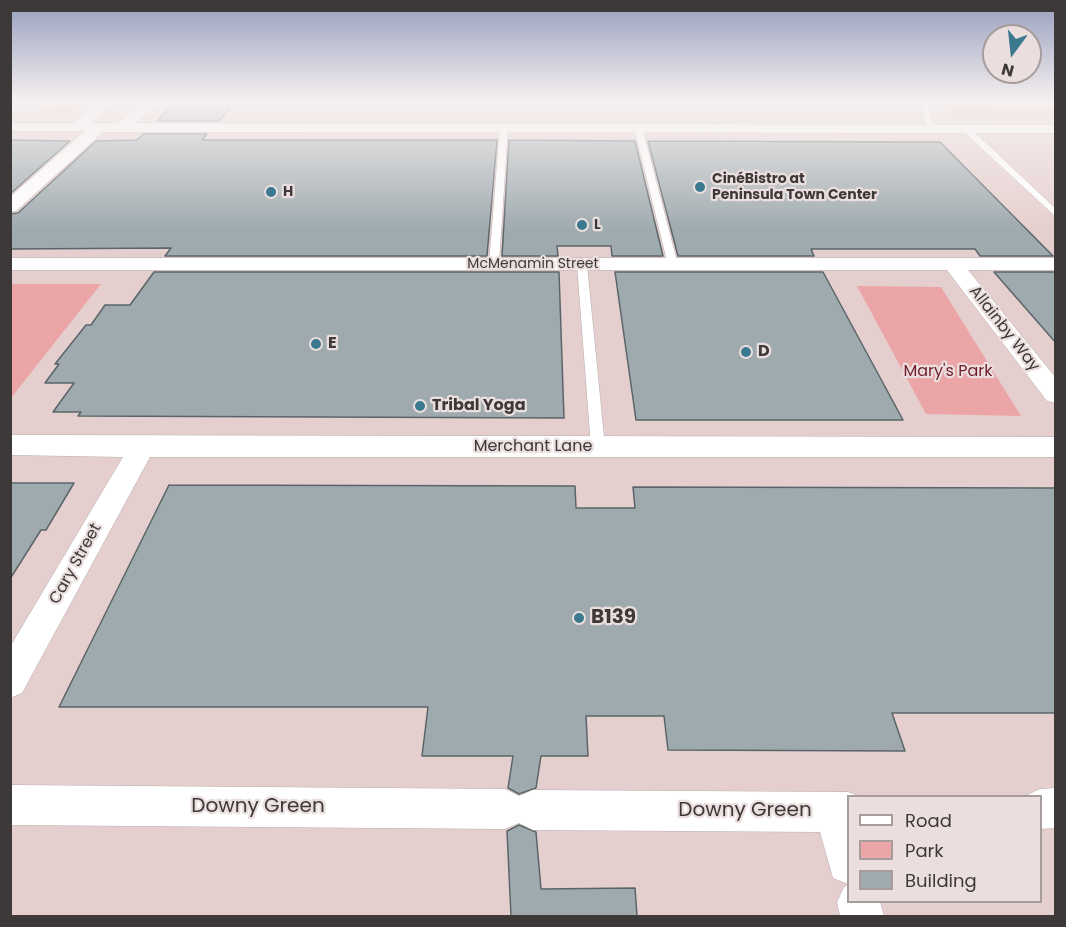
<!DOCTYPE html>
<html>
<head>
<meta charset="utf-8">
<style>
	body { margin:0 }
	#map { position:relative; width:1066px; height:927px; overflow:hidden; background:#ebdede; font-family:Poppins,sans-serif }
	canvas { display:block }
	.frame { position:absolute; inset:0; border:12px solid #3e3939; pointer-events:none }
	.legend { position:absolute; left:847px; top:795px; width:195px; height:108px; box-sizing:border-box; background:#ebdede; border:2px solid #a69c9c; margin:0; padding:8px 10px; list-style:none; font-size:18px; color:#3e3939 }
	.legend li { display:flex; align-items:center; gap:12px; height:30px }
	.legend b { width:30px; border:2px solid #a69c9c }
	.north { position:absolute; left:982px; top:24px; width:60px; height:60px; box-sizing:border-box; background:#ebdede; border:2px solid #a69c9c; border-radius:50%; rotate:195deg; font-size:16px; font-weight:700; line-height:24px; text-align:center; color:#3e3939 }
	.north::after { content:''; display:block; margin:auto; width:21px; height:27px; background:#3a798e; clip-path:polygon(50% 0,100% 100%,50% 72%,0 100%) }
</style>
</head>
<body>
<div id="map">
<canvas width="1066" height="927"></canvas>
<div class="frame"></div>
<ul class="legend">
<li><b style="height:8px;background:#fff"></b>Road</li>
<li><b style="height:16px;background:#eba5a6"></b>Park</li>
<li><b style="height:16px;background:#9eaaae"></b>Building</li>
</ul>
<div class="north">N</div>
</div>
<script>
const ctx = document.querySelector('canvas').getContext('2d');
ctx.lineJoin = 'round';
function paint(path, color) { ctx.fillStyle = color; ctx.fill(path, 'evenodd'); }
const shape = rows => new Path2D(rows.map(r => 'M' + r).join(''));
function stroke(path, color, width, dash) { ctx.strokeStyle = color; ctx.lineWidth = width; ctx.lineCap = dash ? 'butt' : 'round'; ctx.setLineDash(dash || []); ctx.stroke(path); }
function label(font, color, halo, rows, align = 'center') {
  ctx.font = font + ' Poppins,sans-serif'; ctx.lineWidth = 4.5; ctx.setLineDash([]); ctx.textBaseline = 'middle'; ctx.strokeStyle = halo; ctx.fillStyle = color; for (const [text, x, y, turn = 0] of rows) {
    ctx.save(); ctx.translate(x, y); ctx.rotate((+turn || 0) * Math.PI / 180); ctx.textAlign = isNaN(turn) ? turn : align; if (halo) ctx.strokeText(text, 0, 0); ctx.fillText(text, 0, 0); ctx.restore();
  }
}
paint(shape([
	[11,101,1055,101,1055,916,11,916],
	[848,796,1040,796,1040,902,848,902]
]), '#e5cfce');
paint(shape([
	[57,101,86,101,69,115,39,115],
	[947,102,1055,108,1055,117,951,117],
	[11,284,101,284,11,398,10,284],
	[857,286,941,287,1021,416,926,414]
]), '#eba5a6');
const building = shape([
	[176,101,236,101,219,121,157,121,176,101],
	[143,134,207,134,202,140,497,140,487,256,165,256,171,248,10,249,10,214,18,213,96,141,137,140,143,134],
	[10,140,70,141,10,194,10,140],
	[509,140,635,141,663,256,612,256,611,246,557,246,558,256,502,256,509,140],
	[648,141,940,142,1053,256,980,256,975,249,811,249,814,256,678,256,648,141],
	[154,272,559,272,564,418,78,416,81,412,53,412,74,383,45,383,59,364,55,364,86,325,91,325,105,305,130,305,154,272],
	[615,272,823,272,903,420,636,420,615,272],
	[994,272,1056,272,1056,343,994,272],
	[10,483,74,483,46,530,41,530,10,579,10,483],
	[169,485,575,486,576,508,635,508,633,487,1056,488,1056,713,892,713,905,751,668,750,664,716,586,716,588,756,541,756,536,788,519,794,508,788,513,756,422,756,428,707,59,707,169,485],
	[519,825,536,832,541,889,635,888,637,916,511,916,507,831,519,825]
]);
paint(building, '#9eaaae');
stroke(building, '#5b6569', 1.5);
const service = shape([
	[922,101,928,101,933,130,926,128,922,101],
	[504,125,508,127,499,264,494,267,489,264,500,127,504,125],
	[638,125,642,127,678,265,676,267,668,265,634,127,638,125],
	[962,126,968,126,1056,209,1056,217,962,130,962,126],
	[582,262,587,265,605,447,598,452,591,447,577,265,582,262]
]);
const minor = shape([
	[98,101,113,101,90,123,118,123,145,101,160,101,136,123,1056,125,1056,133,103,132,16,211,10,212,10,197,85,131,10,131,10,123,73,123,98,101],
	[10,258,1056,258,1056,270,968,270,1056,378,1056,403,1047,401,947,270,10,270,10,258],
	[10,435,1056,437,1056,457,150,457,22,693,10,698,10,647,123,457,10,455,10,435],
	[10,785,505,789,519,796,533,790,848,792,859,796,848,796,848,884,833,878,820,832,533,830,519,823,505,829,10,825,10,785],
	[1056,788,1056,828,1040,829,1040,796,1025,796,1040,789,1056,788],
	[848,885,848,902,880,902,884,916,840,916,837,902,844,887,848,885]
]);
stroke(service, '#baaeae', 1);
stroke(minor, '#baaeae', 1);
paint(service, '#fff');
paint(minor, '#fff');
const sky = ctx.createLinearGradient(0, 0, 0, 231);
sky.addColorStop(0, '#979ebe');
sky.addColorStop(0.44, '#f6f0f0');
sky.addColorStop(1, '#f6f0f000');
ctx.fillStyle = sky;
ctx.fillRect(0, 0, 1066, 231);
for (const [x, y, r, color] of [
	[700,187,6,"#3a798e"],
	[271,192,6,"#3a798e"],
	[582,225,6,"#3a798e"],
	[316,344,6,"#3a798e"],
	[746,352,6,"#3a798e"],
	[420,406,6,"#3a798e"],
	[579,618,6,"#3a798e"]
]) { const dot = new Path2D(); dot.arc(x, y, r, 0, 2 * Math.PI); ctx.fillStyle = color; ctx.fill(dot); stroke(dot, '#ebdede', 2); }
label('bold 14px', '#3e3939', '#ebdede', [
	["CinéBistro at",712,179],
	["Peninsula Town Center",712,195],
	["H",283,192],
	["L",594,225]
], 'left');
label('14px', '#3e3939', '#ebdede', [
	["McMenamin Street",533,264]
]);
label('16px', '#3e3939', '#ebdede', [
	["Allainby Way",1004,329,52],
	["Merchant Lane",533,447],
	["Cary Street",76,564,-61]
]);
label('bold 16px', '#3e3939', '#ebdede', [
	["E",328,344],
	["D",758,352],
	["Tribal Yoga",432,406]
], 'left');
label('16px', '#6f1e27', '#ebdede', [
	["Mary's Park",948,372]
]);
label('bold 20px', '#3e3939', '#ebdede', [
	["B139",591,618]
], 'left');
label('20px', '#3e3939', '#ebdede', [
	["Downy Green",258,807],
	["Downy Green",745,811]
]);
</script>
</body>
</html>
